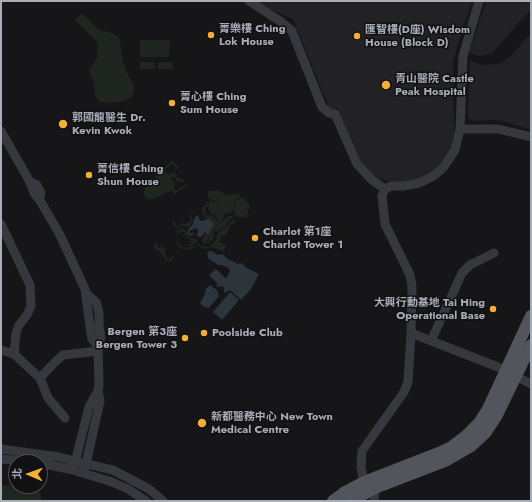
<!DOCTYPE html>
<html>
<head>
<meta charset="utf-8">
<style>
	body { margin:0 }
	#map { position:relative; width:532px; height:502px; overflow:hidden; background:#161618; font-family:Jost,"Noto Sans TC",sans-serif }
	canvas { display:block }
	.frame { position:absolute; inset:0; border:2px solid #a8adb8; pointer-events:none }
	.north { position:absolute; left:8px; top:454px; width:40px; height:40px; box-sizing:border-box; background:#111113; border:1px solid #4d4f55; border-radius:50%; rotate:272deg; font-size:11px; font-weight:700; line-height:16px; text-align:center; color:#a8adb8 }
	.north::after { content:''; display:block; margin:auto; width:14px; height:18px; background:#f2b134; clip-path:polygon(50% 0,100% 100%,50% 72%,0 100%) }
</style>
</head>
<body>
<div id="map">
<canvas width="532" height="502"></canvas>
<div class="frame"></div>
<div class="north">北</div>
</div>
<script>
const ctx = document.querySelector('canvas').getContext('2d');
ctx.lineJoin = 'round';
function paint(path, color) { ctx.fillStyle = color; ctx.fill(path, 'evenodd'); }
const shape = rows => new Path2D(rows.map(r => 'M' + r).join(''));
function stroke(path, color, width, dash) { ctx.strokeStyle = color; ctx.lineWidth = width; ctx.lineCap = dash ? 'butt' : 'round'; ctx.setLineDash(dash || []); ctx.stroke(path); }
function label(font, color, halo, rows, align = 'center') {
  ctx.font = font + ' Jost,"Noto Sans TC",sans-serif'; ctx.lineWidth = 3; ctx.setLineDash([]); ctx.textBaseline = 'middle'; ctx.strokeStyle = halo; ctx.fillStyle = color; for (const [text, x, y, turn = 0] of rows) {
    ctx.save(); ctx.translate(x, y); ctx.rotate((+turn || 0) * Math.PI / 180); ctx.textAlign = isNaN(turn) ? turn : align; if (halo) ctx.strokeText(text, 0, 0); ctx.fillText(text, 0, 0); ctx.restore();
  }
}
paint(shape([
	[254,1,472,1,458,44,453,62,454,134,451,147,445,160,426,178,393,183,374,176,363,167,352,143,337,108,330,110,293,19,262,6],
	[486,1,531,1,531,10,520,21,492,54,479,56,469,53],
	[531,33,531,130,503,121,494,120,473,121,468,118,470,60,481,65,499,64,512,55]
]), '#222225');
paint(shape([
	[82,13,99,30,113,33,119,37,123,61,127,73,134,85,134,92,131,98,124,101,110,103,100,102,95,96,94,83,89,71,97,58,98,43,75,20],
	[140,40,170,40,169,57,140,57],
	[531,42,531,71,530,72,523,44],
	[140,62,155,62,155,69,140,69],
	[158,62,173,62,173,69,158,69],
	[172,160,179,168,175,170,175,166,172,164,166,169,165,172,169,174,174,172,177,178,183,179,184,181,182,183,180,181,177,182,175,177,172,177,171,179,175,183,174,189,177,190,187,184,188,186,174,194,172,190,153,199,147,199,144,194,145,188],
	[218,190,226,195,240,194,241,195,234,202,234,209,232,212,226,214,217,202,208,198,208,191],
	[243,196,250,206,246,218,237,217,234,214,235,202],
	[207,200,209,205,205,209,205,215,214,216,217,221,220,222,222,222,228,216,231,216,234,217,229,220,225,226,216,232,214,229,213,240,207,244,210,236,209,236,206,244,202,243,202,239,206,234,211,232,214,225,212,221,206,219,202,212,202,208,207,204],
	[210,201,217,203,224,212,225,216,222,221,219,221,216,216,210,213,208,208],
	[191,214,193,220,191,225,188,227,182,226,176,229,172,222,174,221,177,227,183,223,185,224,192,220,189,215],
	[235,219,234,224,231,223,226,236,222,235,219,242,226,245,224,252,211,247,205,249,197,245,190,250,180,248,176,242,178,241,181,247,187,248,198,244,205,247,210,246,214,243,219,232,226,227,231,221],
	[182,228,185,230,187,236,197,240,197,242,191,246,186,246,192,243,190,239,187,238,183,231,178,234,177,231],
	[156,241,159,248,163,246,166,251,164,252,168,259,174,255,172,261,167,261,160,252,154,249],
	[1,485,38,487,42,501,1,501]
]), '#1e261f');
paint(shape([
	[198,215,200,221,209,219,212,221,214,225,209,234,206,234,206,232,205,232,202,236,199,237,197,236,198,230,196,228,189,231,190,234,194,233,192,236,187,234,188,230,193,224,195,217],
	[211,251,218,255,221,254,225,256,226,258,238,264,241,263,244,265,245,267,259,274,251,289,241,300,230,290,224,293,224,288,222,286,217,287,216,285,218,284,209,275,216,269,226,279,230,271,229,268,221,265,218,265,208,258,207,252],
	[210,285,217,290,219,296,209,308,204,307,200,303,206,292,205,290],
	[230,292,239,300,222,320,213,312]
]), '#2c353c');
stroke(shape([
	[249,1,280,21,292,31,322,107,329,113,335,114,357,164,372,180,385,189],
	[460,129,498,129,531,137],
	[1,131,30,182,34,193,39,199,59,233,85,289,90,327,92,339,98,346],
	[30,182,37,185,41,193,39,199],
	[385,189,391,186,403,186,419,183,432,177,443,168,455,150,460,129,463,56,479,1],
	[1,224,30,285,31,306,27,315,19,325,16,333,14,354],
	[411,333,498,367,531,384],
	[431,341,462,273,470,265,494,253],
	[1,350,14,354,40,378,48,398,65,418],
	[40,378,56,361,63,355,98,351],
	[1,449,59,457,113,470,149,489,163,501],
	[1,459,31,462],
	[40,463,73,470,112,482,128,489,146,501],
	[85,468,100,401,98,391],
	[73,470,89,407,98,391,99,385,98,346,101,338,99,325,99,313,96,302,86,293],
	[364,482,361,467,362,451,404,392,408,382,411,333,412,286,410,275,385,224,382,196,385,189],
	[374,501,375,488]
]), '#37383d', 9);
stroke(shape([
	[333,501,345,492,364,482,441,452,450,448,466,436,479,423,488,409,531,316],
	[351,501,375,488,445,461,471,446,486,432,497,415,531,345]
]), '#53555c', 12);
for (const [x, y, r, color] of [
	[211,35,4,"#f2b134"],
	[357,36,4,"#f2b134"],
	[386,85,5,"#f2b134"],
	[172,103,4,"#f2b134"],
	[63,124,5,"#f2b134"],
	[89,175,4,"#f2b134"],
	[255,238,4,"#f2b134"],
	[493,309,4,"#f2b134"],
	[204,333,4,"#f2b134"],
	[185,338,4,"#f2b134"],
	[202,423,5,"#f2b134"]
]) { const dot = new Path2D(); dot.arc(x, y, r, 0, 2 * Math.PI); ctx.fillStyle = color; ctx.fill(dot); stroke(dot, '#111113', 1.5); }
label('bold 11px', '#a8adb8', '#111113', [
	["菁樂樓 Ching",219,29],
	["Lok House",219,42],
	["匯智樓(D座) Wisdom",365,30],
	["House (Block D)",365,43],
	["青山醫院 Castle",395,79],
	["Peak Hospital",395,92],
	["菁心樓 Ching",180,97],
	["Sum House",180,110],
	["郭國龍醫生 Dr.",72,118],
	["Kevin Kwok",72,131],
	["菁信樓 Ching",97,169],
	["Shun House",97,182],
	["Charlot 第1座",263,232],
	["Charlot Tower 1",263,245],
	["大興行動基地 Tai Hing",485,303,"right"],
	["Operational Base",485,316,"right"],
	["Bergen 第3座",177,332,"right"],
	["Bergen Tower 3",177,345,"right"],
	["Poolside Club",212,333],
	["新都醫務中心 New Town",211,417],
	["Medical Centre",211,430]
], 'left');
</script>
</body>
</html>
